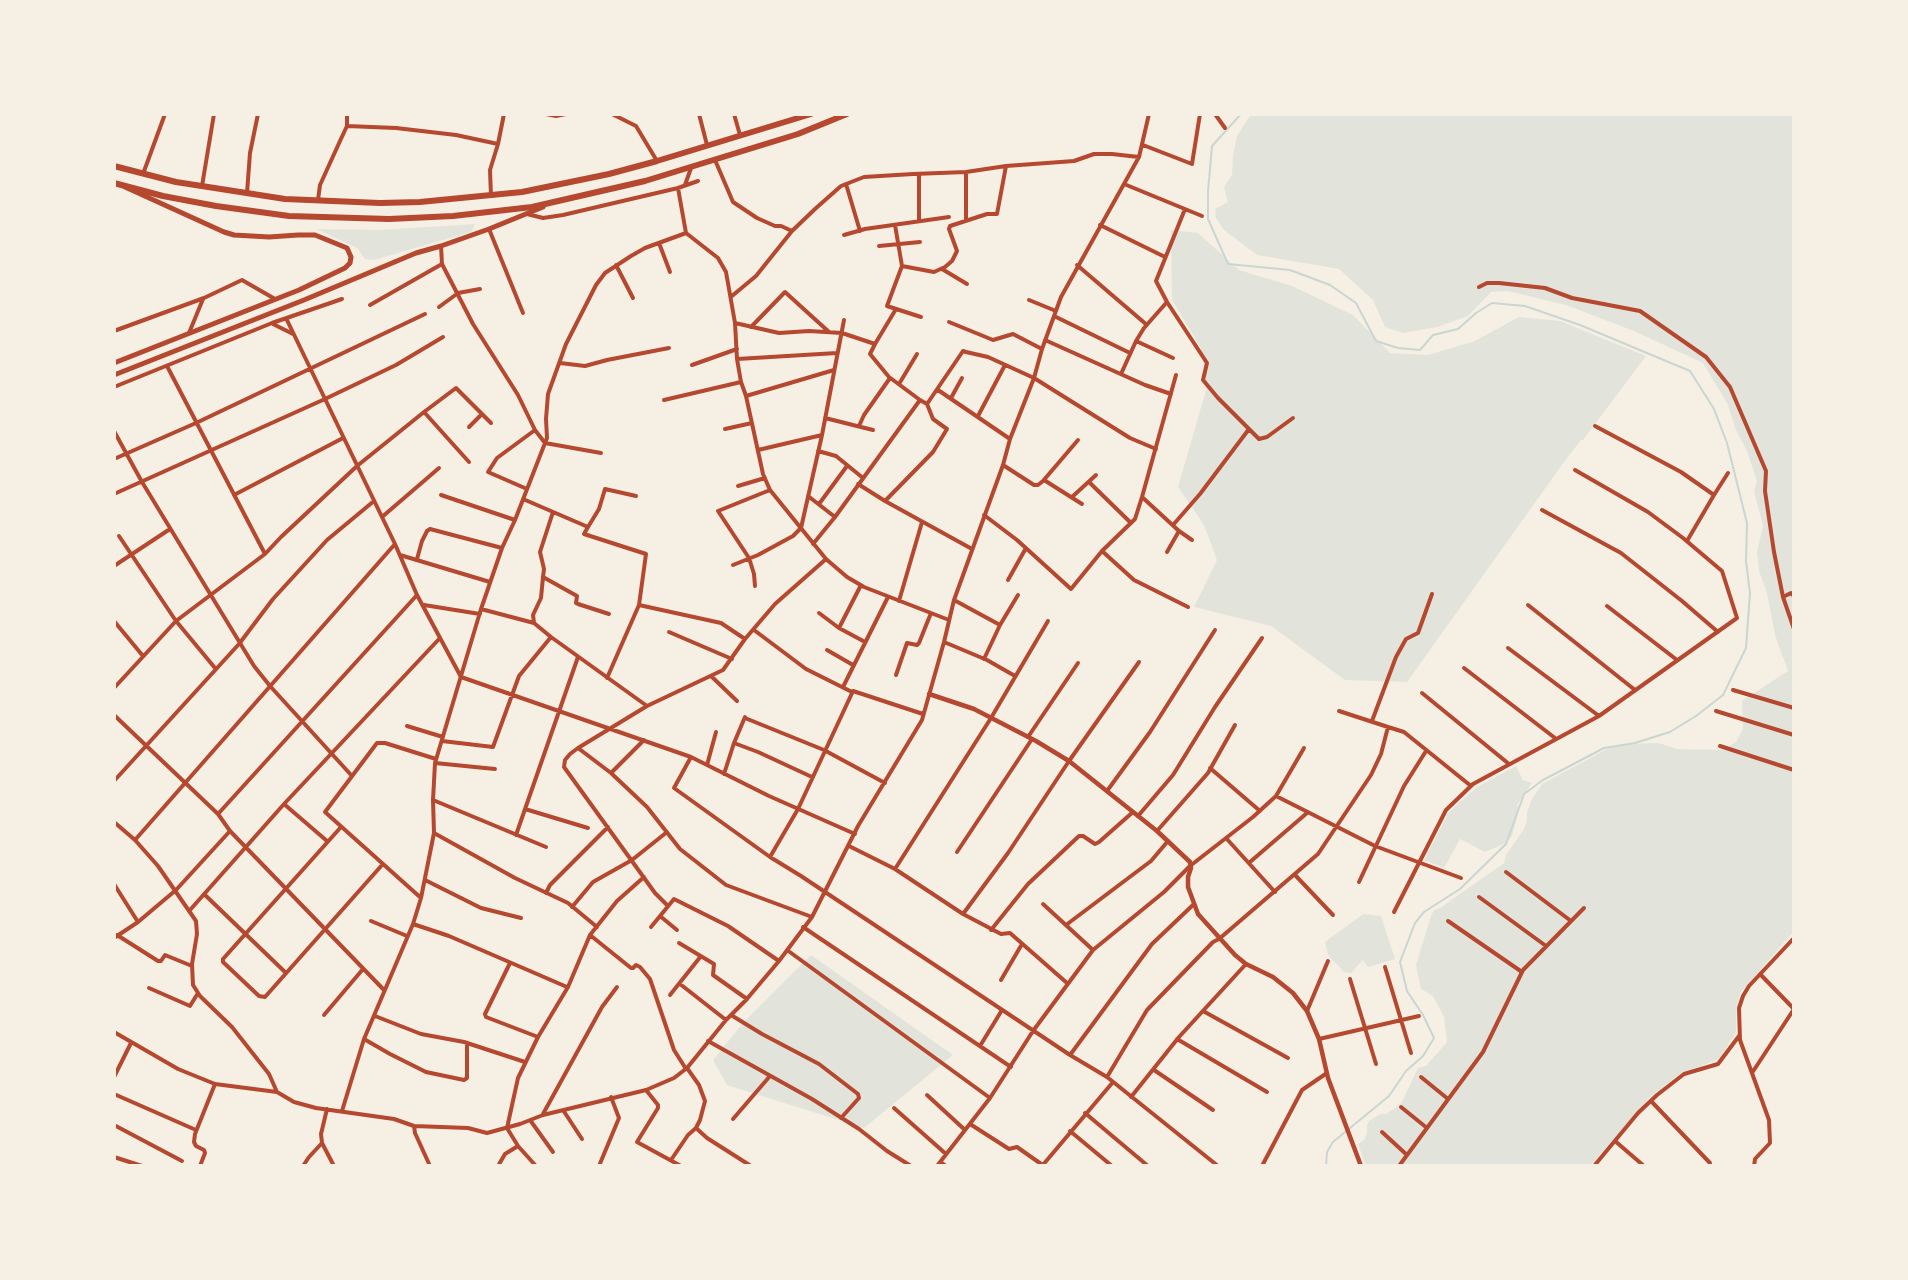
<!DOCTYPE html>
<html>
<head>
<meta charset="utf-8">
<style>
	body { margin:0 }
	#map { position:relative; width:1908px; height:1280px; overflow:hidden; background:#f6efe4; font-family:Barlow,sans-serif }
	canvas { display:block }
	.frame { position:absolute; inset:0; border:116px solid #f6efe4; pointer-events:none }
</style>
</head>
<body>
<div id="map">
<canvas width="1908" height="1280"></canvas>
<div class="frame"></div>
</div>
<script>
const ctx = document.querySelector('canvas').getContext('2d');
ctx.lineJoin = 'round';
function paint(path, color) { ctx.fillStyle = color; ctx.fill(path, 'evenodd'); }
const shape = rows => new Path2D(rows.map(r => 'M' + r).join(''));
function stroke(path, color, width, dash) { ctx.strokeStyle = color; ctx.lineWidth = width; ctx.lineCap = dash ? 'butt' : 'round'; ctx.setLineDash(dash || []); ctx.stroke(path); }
paint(shape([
	[1251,114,1794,114,1794,931,1740,993,1736,1010,1736,1032,1720,1058,1702,1066,1682,1072,1649,1098,1590,1166,1366,1166,1358,1144,1364,1140,1367,1133,1367,1125,1369,1121,1380,1114,1386,1114,1401,1104,1418,1068,1426,1066,1447,1042,1444,1017,1433,996,1421,989,1416,965,1431,916,1434,910,1440,908,1504,863,1506,855,1524,829,1527,821,1527,812,1532,799,1542,784,1609,748,1625,744,1659,743,1677,749,1723,750,1736,742,1743,729,1742,701,1788,671,1775,635,1767,593,1759,571,1757,552,1763,526,1754,491,1757,481,1747,451,1736,430,1727,403,1703,363,1634,331,1566,305,1508,291,1491,292,1468,316,1437,327,1403,333,1385,327,1373,300,1339,269,1257,255,1224,230,1216,218,1215,209,1228,202,1224,187,1232,175,1233,155,1237,136],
	[475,224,471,232,374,260,365,259,357,248,316,229,378,230],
	[1171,230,1198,233,1239,270,1292,286,1353,315,1390,353,1428,355,1475,341,1519,317,1560,321,1646,356,1583,440,1581,440,1564,462,1407,682,1345,680,1271,626,1194,607,1217,560,1204,525,1178,487,1207,387,1201,348,1172,300],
	[1516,766,1523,780,1532,783,1517,805,1519,809,1512,836,1506,843,1485,852,1460,839,1444,868,1424,860,1449,812,1477,787],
	[1363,914,1381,916,1395,959,1368,967,1363,960,1351,973,1344,972,1328,955,1325,942],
	[811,955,953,1055,864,1128,727,1085,713,1060,743,1023]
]), '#e2e4dc');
stroke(shape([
	[1241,114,1212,146,1208,191,1208,219,1228,264,1290,270,1330,285,1356,303,1376,341,1398,348,1420,350,1433,335,1458,329,1476,313,1492,303,1525,306,1580,325,1690,371,1714,409,1727,443,1747,523,1746,561,1750,593,1746,648,1723,695,1696,716,1670,732,1635,743,1604,748,1543,780,1524,794,1506,844,1460,889,1424,912,1415,923,1400,962,1407,991,1423,1015,1434,1038,1423,1056,1406,1071,1389,1096,1333,1142,1327,1152,1326,1166]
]), '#c9d6d2', 2);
stroke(shape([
	[546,114,556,116,566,114],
	[612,114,636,126,657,161],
	[699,114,707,145],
	[734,114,740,135],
	[1215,114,1225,128],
	[347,126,396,128,456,135,498,144],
	[1143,145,1192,164,1200,114],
	[715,160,733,202,757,218,775,226,781,226,792,231],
	[966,172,966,221],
	[143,174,165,114],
	[919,174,919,221],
	[846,184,860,231],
	[1124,184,1202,216],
	[685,185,691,168],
	[202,186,214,114],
	[678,188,686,233,718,258,726,272,735,323,737,359,741,382,746,396,763,474,770,490,826,559,847,577,864,587,949,620],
	[247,193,250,153,258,114],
	[491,196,490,170,498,144,504,114],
	[318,200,320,185,340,141,347,126,347,114],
	[1185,209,1156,281,1167,302,1207,363,1203,380,1218,398,1259,439,1267,437,1293,418],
	[527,214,543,218,563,215,678,188,698,181],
	[895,225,902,266],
	[1100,225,1165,257],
	[489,229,523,313],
	[844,235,865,229,949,217],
	[659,243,670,272],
	[441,246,442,264,473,324,518,395,535,430,545,443,547,438,546,419,548,394,566,344,596,285,605,273,631,256,645,248,686,233],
	[879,246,920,242],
	[616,265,633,298],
	[1077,265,1147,325],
	[942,269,967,284],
	[1479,287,1487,283,1499,283,1545,288,1572,298,1640,311,1706,357,1730,387,1766,471,1765,491,1774,552,1783,597,1794,629],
	[732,296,756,276,792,231,815,209,841,186,864,177,913,174,966,172,1006,166,1074,161,1094,154,1112,154,1139,157],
	[1029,300,1056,311],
	[370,305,442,264],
	[439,307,458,293,480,289],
	[1054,316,1130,353],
	[921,317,887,306,902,266,934,272,945,267,952,261,957,251,949,229,950,226,987,214,997,214,1006,166],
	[286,318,395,544,417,595,461,677,691,757,769,796,855,834],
	[949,322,993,340,1013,334,1042,349],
	[735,323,779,333,809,331,842,333,875,344,870,354,889,377,920,400,835,517,813,544],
	[273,324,293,334],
	[751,327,785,292,829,332],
	[114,331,204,298,242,280,275,299],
	[189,333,203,299],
	[1045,340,1145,385,1171,394],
	[1136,341,1173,358],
	[875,344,896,309],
	[737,359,837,353],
	[560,363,585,366,607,360,669,348],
	[692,365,737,349],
	[167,366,265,554],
	[1121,374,1136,341,1144,328,1167,302],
	[899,384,917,354],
	[114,387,272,323,342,299],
	[938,390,1010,439],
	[746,396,834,370],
	[951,398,962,378],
	[664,400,741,382],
	[920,400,927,404,963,351,966,352,988,357,1034,378,1130,438,1156,449],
	[424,412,469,462],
	[978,416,1005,365],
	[825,418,873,430],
	[859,426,864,415,890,378],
	[1595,426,1681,472,1714,495,1687,541],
	[469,427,482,414],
	[725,429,752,423],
	[114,431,142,482,254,666,270,686,352,776],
	[758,450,822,435],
	[818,451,836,456,863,478],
	[114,459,196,423,425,314],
	[1003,465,1034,485,1038,485,1043,481,1078,440],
	[1044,480,1082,504],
	[1089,482,1131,523],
	[858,484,885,501,972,549],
	[738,486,765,478],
	[527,489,488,472,497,458,535,430],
	[114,494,325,399,396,365,443,337],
	[234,495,343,438],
	[441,495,515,520],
	[1714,495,1728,473],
	[808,496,835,517],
	[1072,497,1096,475],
	[1142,497,1179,531,1192,540],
	[523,499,588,527,584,534,646,554,639,605,607,678],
	[885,501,933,452,947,429,933,419,927,404],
	[819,504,847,466],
	[1542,510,1621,553,1682,601,1718,632],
	[984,515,1017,540,1071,589,1102,551,1135,519,1142,497,1176,375],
	[382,517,439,468],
	[1173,525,1200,494,1249,429],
	[588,527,599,509,605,489,636,496],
	[119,536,176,621,215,668],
	[1102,551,1134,580,1188,607],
	[1167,552,1179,531],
	[400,555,490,582],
	[417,559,422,541,427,531,430,529,502,548],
	[733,565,758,555,793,536,801,528,822,435,844,320],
	[114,566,170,529],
	[543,577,577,596,576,603,578,604,609,614],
	[1008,580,1026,548],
	[755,586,754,574,749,558,718,511,770,490],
	[1783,597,1791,593,1794,596],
	[954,600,1000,625],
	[899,601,922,522],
	[424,605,480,614],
	[639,605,721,623,745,639],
	[1528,605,1635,690],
	[1607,606,1677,660],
	[481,609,534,623,551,637,647,706],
	[819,613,839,628,865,642],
	[114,621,143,656],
	[534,623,533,615,541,598,543,577,544,569,540,552,553,512],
	[839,628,861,585],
	[754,630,806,669,852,692],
	[669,632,732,659],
	[944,642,987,660,1015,676],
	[1508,648,1599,716],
	[827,650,853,665],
	[984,659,1000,625,1018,595],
	[1464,668,1555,738],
	[896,675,907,643,917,645,919,643,931,613],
	[711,676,737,701],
	[843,687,888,597],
	[114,688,176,621,265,554,281,537,357,466,424,412,456,388,491,423],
	[1733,690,1794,708],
	[1422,693,1509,764],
	[1716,711,1794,735],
	[114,715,218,814,230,831,384,990],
	[745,718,824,750,885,783],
	[1372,721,1396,657,1406,639,1418,633,1432,594],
	[407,726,443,737],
	[1388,727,1404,732,1471,786],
	[1028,737,1078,663],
	[442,741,493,747,519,676,551,637],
	[734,743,758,752,812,777],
	[1720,746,1794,770],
	[578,748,611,773,647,807,680,849,726,885,812,917],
	[691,757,674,788,770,857,801,876,1070,1055,1107,1077,1218,1166],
	[435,763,495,769],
	[707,765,716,732],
	[1210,768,1260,811],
	[611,773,644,740],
	[724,774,734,743,745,717],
	[114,781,239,644,273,599,327,540,374,501],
	[1107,791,1150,732,1215,630],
	[1276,796,1375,846,1461,878],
	[433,800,546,847],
	[284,804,327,841],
	[525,809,588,828],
	[218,814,417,595],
	[1138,816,1173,775,1215,707,1262,638],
	[114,822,135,840,158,866,196,921,197,934,192,964,193,985,200,996,232,1027,269,1074,277,1092],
	[341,827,223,959,223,962,259,996,265,997,382,865],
	[1157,831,1208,773,1235,725],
	[434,833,515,878,568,903,597,927],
	[516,835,578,657],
	[1226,838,1275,892],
	[135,840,395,544],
	[849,846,895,869,963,914],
	[957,852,1032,739],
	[770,857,798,809,853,691,923,714],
	[1250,862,1307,813],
	[895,869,991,718,1048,621],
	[1506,872,1571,921],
	[1295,875,1333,915],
	[425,880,481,908,521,918],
	[1359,882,1404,786,1426,751],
	[114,884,138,922],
	[546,893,550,885,608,827],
	[204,894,286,973],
	[1479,897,1546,946],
	[421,898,325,812,377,743,385,743,436,759],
	[1043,904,1093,950],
	[668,906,655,893,564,767,565,760,570,754,578,748,647,706,723,670,745,639,775,604,826,559],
	[572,907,593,882,632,860,667,832],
	[190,910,284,804,440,638],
	[1394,912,1446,810,1473,784,1599,716,1737,618,1722,571,1683,538,1648,512,1575,470],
	[660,916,677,930],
	[371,921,407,936],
	[1448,921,1522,972],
	[413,924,449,936,567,987],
	[1066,925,1151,861,1168,841],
	[651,927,674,899,728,926,779,961],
	[803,927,1011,1067],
	[991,930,1028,884,1079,836,1083,836,1095,844,1099,842,1133,812],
	[117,935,158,961,161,961,165,955,192,966],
	[590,935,631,968,633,968,636,965,640,967,650,979,674,1050,686,1069],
	[114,938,138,922,176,890,230,831],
	[679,943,714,964,713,975,747,999],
	[787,950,990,1098],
	[510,963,485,1014,486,1017,538,1037],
	[1385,967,1411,1053],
	[1350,979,1376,1064],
	[1001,980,1022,944],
	[1067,983,1010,933,1001,934,963,914,1008,853,1069,761,1139,662],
	[680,984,726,1020],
	[149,988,190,1006,198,993],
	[670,995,701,956],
	[1203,1011,1288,1058],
	[1307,1011,1328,961],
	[324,1015,363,969],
	[731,1015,762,1034,819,1064,858,1094,859,1098,841,1118],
	[375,1016,421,1034,464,1042,525,1062],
	[114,1032,178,1069,215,1084,277,1092,294,1102,316,1108,394,1119,414,1126,468,1128,487,1133,520,1124,543,1115,646,1090,674,1078,687,1068,726,1020,746,1000,779,961,812,917,858,826,922,720,944,642,954,600,1003,465,1010,439,1034,378,1042,349,1061,297,1139,157,1149,114],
	[364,1039,390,1054,426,1072,464,1080,467,1078,467,1043],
	[1177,1039,1267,1092],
	[1319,1039,1419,1016],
	[708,1041,812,1099,859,1129,887,1151,911,1166],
	[980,1046,1002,1010],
	[1070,1055,1152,944,1194,904],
	[1154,1070,1213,1110],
	[1752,1073,1794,1009,1760,974],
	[114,1077,131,1043],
	[1107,1077,1147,1010,1213,942,1219,939,1318,854,1371,775,1381,754,1388,727,1339,711],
	[1421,1077,1448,1099],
	[646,1090,658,1105,658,1108,637,1142,681,1166],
	[114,1094,196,1130],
	[927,1095,965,1130],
	[1131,1097,1179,1037,1246,964],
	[1651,1101,1710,1163],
	[1401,1107,1427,1128],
	[894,1108,946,1154],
	[327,1109,321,1134,322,1143,334,1166],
	[563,1110,582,1139],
	[342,1111,364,1039,413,924,421,898,434,833,433,800,435,763,481,609,502,548,515,520,545,443,601,453],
	[1085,1113,1148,1166],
	[543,1114,602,1007,617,987],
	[733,1119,770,1076],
	[530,1120,553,1152],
	[970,1124,1009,1149,1017,1147,1044,1166],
	[114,1125,182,1161],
	[414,1126,415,1133,430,1166],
	[696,1128,707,1138,751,1166],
	[1070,1131,1112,1166],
	[1382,1132,1407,1155],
	[1615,1141,1644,1166],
	[114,1157,142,1166],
	[671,1160,688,1135,696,1128,700,1120,705,1101,699,1085,687,1068],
	[940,1162,946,1166],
	[200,1166,205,1153,204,1150,196,1146,194,1142,195,1134,215,1084],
	[303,1166,309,1157,322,1143],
	[498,1166,505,1154,518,1146],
	[536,1166,518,1146,507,1128,518,1078,538,1037,568,987,590,935,617,901,644,877],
	[599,1166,619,1118,611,1097],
	[937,1166,990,1098,1033,1031,1093,950,1164,892,1190,866,1253,817,1276,796,1304,748],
	[1042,1166,1113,1082],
	[1262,1166,1302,1090,1327,1073],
	[1399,1166,1483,1052,1523,970,1584,908],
	[1594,1166,1638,1113,1657,1095,1684,1074,1718,1064,1739,1036],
	[1754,1166,1755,1159,1770,1143,1769,1120,1740,1040,1739,1008,1743,996,1749,986,1794,938]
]), '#b5482f', 4);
stroke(shape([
	[929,694,974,709,1036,741,1069,761,1157,831,1190,862,1191,868,1188,877,1188,887,1198,914,1235,955,1246,964,1273,977,1293,993,1307,1011,1319,1039,1328,1078,1361,1166]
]), '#b5482f', 4.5);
stroke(shape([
	[114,363,299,290,345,268,350,263,351,257,347,248,315,235,298,235,269,237,234,235,224,232,125,187],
	[114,375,304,300,416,253,441,246,489,229,543,207]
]), '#b5482f', 5);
stroke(shape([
	[114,166,176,182,285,199,380,203,420,202,522,192,609,174,657,161,811,114],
	[114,183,163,196,216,206,289,216,389,219,453,216,532,207,645,181,798,134,847,114]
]), '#b5482f', 6);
</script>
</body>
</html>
